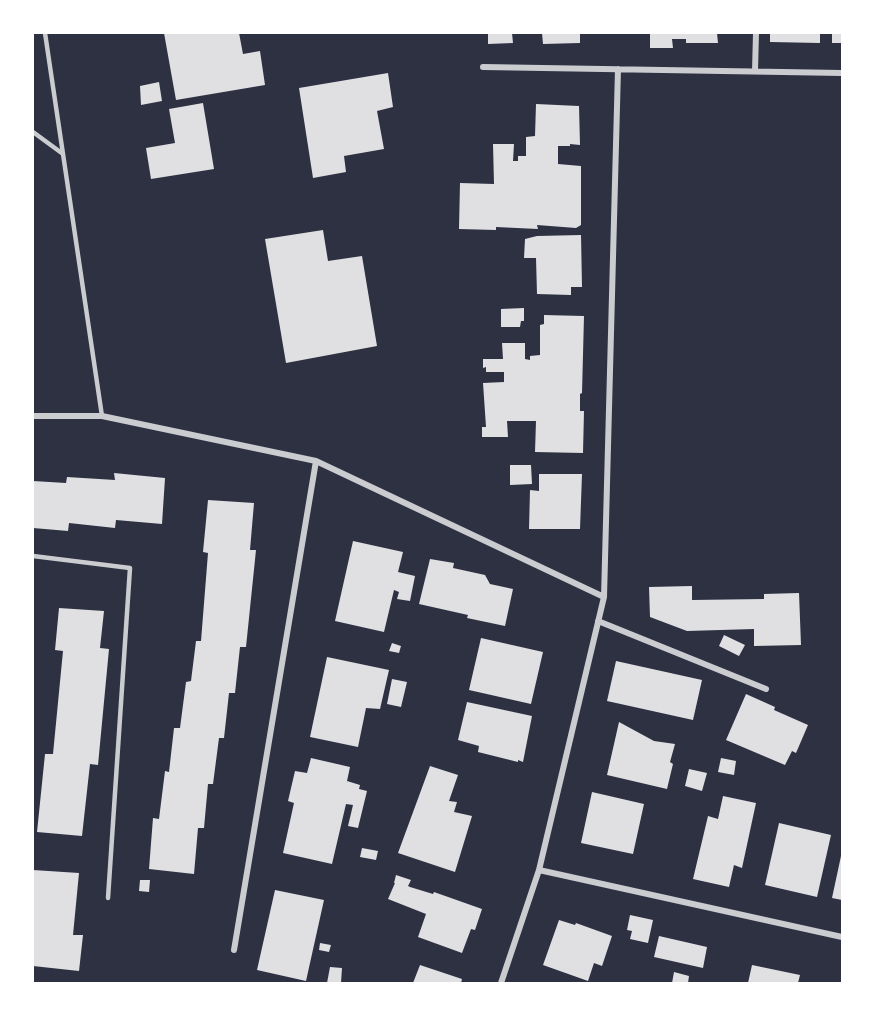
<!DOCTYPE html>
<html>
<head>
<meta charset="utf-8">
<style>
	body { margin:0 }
	#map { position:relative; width:875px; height:1016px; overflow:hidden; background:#2d3142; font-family:Lato,sans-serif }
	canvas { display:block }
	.frame { position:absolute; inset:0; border:34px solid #fff; pointer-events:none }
</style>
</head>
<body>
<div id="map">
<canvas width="875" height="1016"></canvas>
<div class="frame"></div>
</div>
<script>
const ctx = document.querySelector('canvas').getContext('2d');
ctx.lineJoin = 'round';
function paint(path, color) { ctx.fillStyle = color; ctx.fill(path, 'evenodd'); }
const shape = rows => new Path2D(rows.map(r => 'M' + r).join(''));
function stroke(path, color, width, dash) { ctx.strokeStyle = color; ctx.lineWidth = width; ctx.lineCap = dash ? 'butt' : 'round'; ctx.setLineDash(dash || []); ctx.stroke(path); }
paint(shape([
	[164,33,239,33,243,54,260,51,265,85,176,100],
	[488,33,512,33,513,43,488,44],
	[542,33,580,33,580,43,543,44],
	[650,33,717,33,718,43,686,43,686,39,672,39,673,48,650,48],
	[770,33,820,33,820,43,770,42],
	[832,33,842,33,842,43,832,43],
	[388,73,393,107,377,111,384,149,344,156,346,172,313,178,299,88],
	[159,82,162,101,141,105,140,86],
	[203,103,214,169,151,179,146,148,175,143,169,109],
	[536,104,579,106,580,145,570,144,570,146,558,146,558,164,581,166,581,225,576,228,537,225,538,229,496,227,496,230,459,229,460,183,494,184,493,144,514,144,513,161,518,161,518,156,526,156,526,137,535,136],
	[323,230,328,261,362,256,377,346,286,363,265,239],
	[581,235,582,287,571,287,571,295,537,294,536,258,524,258,525,239,537,236],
	[524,308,524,321,521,321,520,327,501,327,501,309],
	[544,315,584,316,582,393,580,394,580,411,584,411,583,453,535,452,536,421,507,421,508,437,482,437,482,427,486,427,483,383,504,382,504,372,486,372,486,367,483,368,483,359,503,359,502,343,525,343,525,359,530,360,530,356,540,355,540,325,544,324],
	[510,465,531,465,532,484,510,485],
	[114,473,165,478,162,524,116,520,115,528,69,523,68,531,33,528,33,481,66,483,67,477,115,480],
	[539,474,582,474,580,529,529,529,530,490,539,491],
	[208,500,254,503,250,550,256,550,246,647,240,647,235,693,229,693,224,738,219,738,213,784,208,784,204,828,198,828,194,874,149,869,153,818,159,819,165,771,169,772,174,728,180,728,186,682,191,681,196,641,201,641,208,553,203,552],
	[353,541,403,552,398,572,415,576,410,601,397,599,399,592,394,590,384,632,335,621],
	[430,559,454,563,453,568,485,575,490,584,513,589,505,626,467,618,468,615,419,604],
	[692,586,692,600,764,599,764,594,799,593,801,645,754,646,754,629,687,631,650,617,649,587],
	[59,608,104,611,100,648,109,649,98,765,90,764,82,836,37,832,45,754,53,754,63,651,55,650],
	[724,635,745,645,739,656,719,646],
	[481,638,543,652,531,704,469,690],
	[392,643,401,646,399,653,389,651],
	[327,657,389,670,380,709,366,708,358,747,310,737],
	[616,661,702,680,693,720,607,701],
	[392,679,407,682,401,707,387,704],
	[746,694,775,707,774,710,808,725,796,753,792,751,785,765,726,740],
	[467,702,532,716,523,762,518,760,518,762,478,752,479,746,458,740],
	[619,722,654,741,675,744,670,762,673,764,667,789,607,775],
	[311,758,350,767,347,781,360,785,359,789,367,791,358,828,348,826,353,805,346,804,332,864,283,853,294,803,288,801,295,771,307,773],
	[721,758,736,761,734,775,718,772],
	[430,766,458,775,449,801,457,802,454,812,472,816,455,872,398,853],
	[689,769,707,773,702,791,685,786],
	[592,792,644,804,633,854,581,843],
	[723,796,756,803,742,868,734,865,729,887,693,879,708,816,718,819],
	[779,823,831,835,817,897,765,885],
	[362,848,378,851,376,860,360,857],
	[841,856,842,856,842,900,832,898],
	[33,870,79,873,73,935,83,935,79,971,33,966],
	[396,875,411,880,408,886,410,887,433,894,434,892,482,909,475,930,471,929,462,953,418,937,426,914,388,899,395,883,394,883],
	[140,880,150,880,149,892,139,891],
	[275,890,324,900,306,981,257,970],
	[630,915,653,920,648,943,630,939,632,931,627,930],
	[559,920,575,925,576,923,612,936,602,966,594,963,588,981,543,965],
	[659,936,707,947,703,968,654,957],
	[320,943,331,945,329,952,319,950],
	[420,965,462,979,461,983,413,983],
	[752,965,800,975,798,983,748,983],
	[330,967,342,968,341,983,327,983],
	[674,972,689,976,688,983,672,983]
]), '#e0e0e3');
stroke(shape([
	[45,33,102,416],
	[33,132,63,154],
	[33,556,130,568,108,898]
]), '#caccd0', 4.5);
stroke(shape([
	[483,67,842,73],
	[755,71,756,33],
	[33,416,102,416,316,461,604,597],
	[598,621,766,689],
	[539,870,842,937],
	[234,950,316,461],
	[501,983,539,870,604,597,618,69]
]), '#caccd0', 6);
</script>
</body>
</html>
